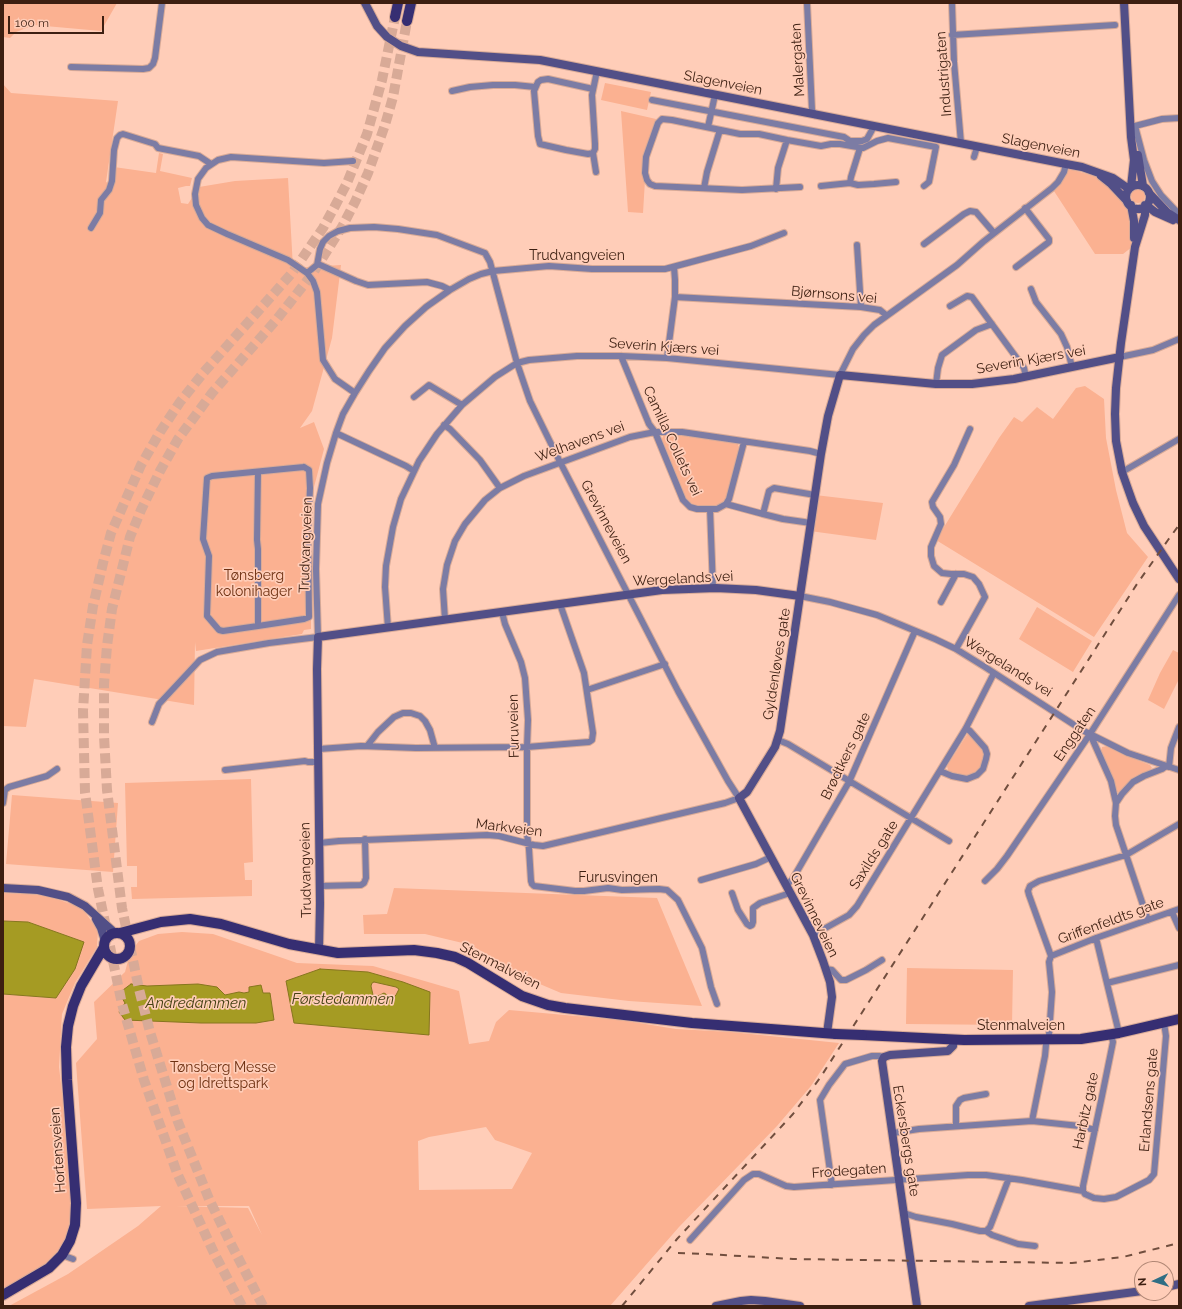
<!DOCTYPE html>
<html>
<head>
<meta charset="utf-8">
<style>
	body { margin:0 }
	#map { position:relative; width:1182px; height:1309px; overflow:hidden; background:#ffcdb8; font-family:Raleway,sans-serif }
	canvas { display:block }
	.frame { position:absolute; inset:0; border:4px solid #3d1f11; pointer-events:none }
	.north { position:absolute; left:1134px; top:1261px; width:40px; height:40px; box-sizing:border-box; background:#ffcdb8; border:1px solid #b18775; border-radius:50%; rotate:266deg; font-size:11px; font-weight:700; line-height:16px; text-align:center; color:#3d1f11 }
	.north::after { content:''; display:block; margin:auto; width:14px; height:18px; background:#306e84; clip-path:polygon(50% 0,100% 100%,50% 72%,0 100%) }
	.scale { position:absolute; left:8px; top:16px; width:96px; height:18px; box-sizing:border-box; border:2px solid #3d1f11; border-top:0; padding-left:5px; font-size:12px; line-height:14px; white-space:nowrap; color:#3d1f11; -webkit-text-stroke:3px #ffcdb8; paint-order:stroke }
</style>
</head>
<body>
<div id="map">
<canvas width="1182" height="1309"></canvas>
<div class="frame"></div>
<div class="north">N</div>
<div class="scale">100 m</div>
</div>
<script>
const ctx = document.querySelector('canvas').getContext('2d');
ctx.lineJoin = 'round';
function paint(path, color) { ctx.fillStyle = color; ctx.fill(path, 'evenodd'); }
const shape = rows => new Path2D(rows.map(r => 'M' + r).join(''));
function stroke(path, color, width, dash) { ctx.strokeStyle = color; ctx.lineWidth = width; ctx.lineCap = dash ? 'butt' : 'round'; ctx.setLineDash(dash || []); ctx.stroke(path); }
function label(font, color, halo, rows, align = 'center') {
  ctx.font = font + ' Raleway,sans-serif'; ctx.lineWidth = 3.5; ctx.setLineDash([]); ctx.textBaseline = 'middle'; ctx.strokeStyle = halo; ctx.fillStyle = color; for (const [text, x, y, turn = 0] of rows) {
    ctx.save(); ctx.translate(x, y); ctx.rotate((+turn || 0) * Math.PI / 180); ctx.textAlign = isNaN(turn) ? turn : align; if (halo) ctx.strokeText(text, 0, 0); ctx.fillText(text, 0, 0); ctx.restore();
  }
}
paint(shape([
	[3,3,117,3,101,31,34,25,16,32,10,38,3,37],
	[605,83,651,92,647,110,601,100],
	[3,84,11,93,118,101,106,182,114,186,114,167,156,173,159,153,163,154,160,171,192,178,190,186,186,186,178,188,181,203,188,204,199,187,235,181,288,178,293,268,341,265,332,338,312,411,300,428,314,422,324,449,314,487,311,515,311,629,304,630,302,634,196,651,195,642,194,705,34,679,26,727,3,726],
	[621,111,656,119,645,180,643,213,628,212],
	[1070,169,1097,177,1105,182,1126,204,1130,211,1132,220,1132,247,1123,254,1095,254,1052,188,1066,171],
	'1131 196a7 7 0 1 1 14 0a7 7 0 1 1-14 0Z',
	[1085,386,1104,399,1106,438,1116,490,1127,533,1148,557,1094,637,936,540,999,438,1014,417,1022,422,1037,407,1053,419,1076,388],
	[677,434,736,443,738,444,739,448,727,497,722,504,717,506,696,506,687,501,661,440,664,435],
	[815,495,883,503,876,540,810,531],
	[1037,607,1092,641,1073,672,1019,639],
	[1173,650,1179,653,1179,679,1164,709,1148,700,1160,673],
	[968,733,985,752,981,769,973,776,961,776,950,772,948,770,947,766],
	[1107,746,1122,754,1150,765,1152,768,1121,792,1117,792,1101,751,1102,747],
	[251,779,253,862,244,863,245,880,252,880,252,896,132,899,131,887,137,887,137,866,127,866,125,783],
	[12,795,118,803,113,872,6,864],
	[394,888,657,898,702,1006,629,1001,561,993,528,979,471,945,425,934,364,934,363,915,387,914],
	[3,893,46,895,82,908,98,930,97,947,75,983,62,1014,59,1067,71,1169,74,1221,64,1247,42,1270,3,1291,3,994,56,998,84,942,28,922,3,921],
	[182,932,213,934,297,963,373,966,459,991,469,1044,489,1041,496,1022,509,1010,621,1020,676,1029,731,1032,839,1043,811,1086,777,1126,679,1227,610,1306,9,1306,68,1274,138,1226,161,1206,87,1209,76,1063,97,1039,94,1002,125,972,130,953,139,941,158,934],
	[486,1127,495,1140,532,1153,512,1189,419,1190,418,1141,429,1137],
	[176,1206,249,1206,262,1235,248,1208],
	[907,968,1013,970,1012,1025,906,1024]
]), '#fbb191');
const water = shape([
	[3,921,28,922,84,942,75,969,56,998,3,994,3,921],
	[320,969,368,972,403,982,430,992,429,1035,294,1023,286,981,320,969],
	[374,982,396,987,399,989,396,995,394,997,389,996,384,993,378,996,373,995,371,986,372,983,374,982],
	[131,984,147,986,198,984,217,987,225,995,239,992,244,993,249,992,249,987,261,985,263,993,270,993,274,1020,256,1023,201,1023,125,1020,119,1012,125,1003,119,993,131,984]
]);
paint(water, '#a59b23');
stroke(water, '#86761e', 1);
stroke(shape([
	[242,1306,214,1253,177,1173,144,1080,122,1004,98,889,85,792,83,711,87,645,93,606,103,563,111,533,141,465,160,432,180,402,204,372,292,273,323,228,335,206,347,183,367,134,382,80,395,17],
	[263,1306,231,1244,209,1199,178,1122,150,1032,139,989,122,908,107,790,104,736,104,684,107,646,112,609,130,537,141,510,160,471,178,439,212,393,277,319,313,273,342,227,355,202,368,173,385,125,393,97,407,21]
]), '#d8aa97', 10, [10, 5]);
const minor = shape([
	[807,3,812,110,815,115],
	[952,3,954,62,961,143],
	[952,35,1115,25],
	[71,67,143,69,149,68,153,64,155,58,162,3],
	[452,91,470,87,493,85,515,85,535,87],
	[652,100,844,137,850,141,862,141,867,139,872,130,873,126],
	[1179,118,1162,119,1135,126,1144,160,1152,181,1161,195,1179,214],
	[708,127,715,95],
	[593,153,588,154,566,150,540,144,538,136,534,91,538,82,541,80,548,79,593,89],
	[974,157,977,147],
	[353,161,324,163,231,157,218,160,206,168,198,179,195,194,196,205,202,218,208,225,227,234,288,260,307,273,318,264,356,281,368,285,427,282,442,286,450,290],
	[596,172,593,153,595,149,595,144,592,95,597,71],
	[850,183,851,177,860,148],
	[821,186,850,183,858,185,874,184,896,182],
	[800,187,742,190,655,186,650,184,647,180,645,173,646,157,658,123,662,119,672,120,740,134,759,134,787,140,821,146,831,144,840,144,863,148,877,141,888,138,936,147,929,182,924,186],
	[704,188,707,172,720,130],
	[776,189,778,168,787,140],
	[91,228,100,213,101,200,109,190,112,181,114,150,117,138,120,135,123,134,155,144,158,148,199,156,211,164],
	[924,244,964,214,970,211,976,212,994,233],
	[857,245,861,307],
	[1016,267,1049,242,1049,239,1025,208],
	[1031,289,1036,302,1061,334,1067,347,1072,367],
	[675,297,861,307,880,310,886,315],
	[950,306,967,296,972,297,1024,368,1026,377],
	[621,356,649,424,655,432,683,500,690,507,697,509,717,509,726,504,729,499,744,442],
	[1120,357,1153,350,1179,339],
	[667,358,675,297,675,280,674,267],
	[936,384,938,368,942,355,976,330,992,324],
	[414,397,429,385,462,405],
	[444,425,450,429,480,460,500,488],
	[336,433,406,466,414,471],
	[304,467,309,470,310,488,308,533,309,617,304,619,258,626,223,631,219,630,207,616,209,556,203,539,207,478,212,476,304,467],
	[258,472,257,540,258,549,258,626],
	[1122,472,1179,439],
	[726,504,763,514],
	[710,509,713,588],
	[811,523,783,519,763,514,769,491,774,488,815,495],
	[800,596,830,602,877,615,935,639,956,649,985,667,1082,730,1128,753,1179,770],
	[941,602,956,574],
	[502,612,505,624,521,662,525,678,528,720,527,747,527,834,529,849,531,881,532,884,534,886,575,891,584,891,608,888,622,890,659,889,667,890,678,900,702,948,711,987,717,1004],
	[445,620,443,589,447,565,455,541,465,524,485,500,500,488,524,476,630,437,655,432,682,432,810,451,821,454],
	[388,628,385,587,386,566,393,527,401,499,419,461,437,434,462,405,495,377,517,363,529,360,577,356,621,356,667,358,840,375,853,349,864,335,874,325,957,265,983,242,1052,188,1058,182,1064,172,1066,164],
	[956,649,985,597,979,584,973,577,964,574,951,574,942,573,934,566,931,556,931,547,941,524,940,517,933,507,932,502,954,465,970,429],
	[587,690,665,664],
	[152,722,159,704,200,660,217,652,269,643,318,637,316,569,318,504,327,463,336,433,343,414,355,393,369,371,385,348,405,326,426,307,450,290,469,279,481,274,493,271,549,266,592,269,665,269,751,246,784,233],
	[1090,734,1111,781,1116,803,1115,816,1116,825,1148,920],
	[778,740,788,744,949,841],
	[367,746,378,732,394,717,403,713,411,713,420,716,425,721,430,730,435,748],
	[319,749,361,746,416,748,527,747,589,742,592,740,593,733,584,673,560,604],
	[1169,767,1171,748,1179,727],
	[225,770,305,761,308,762,319,762],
	[940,771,952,776,967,779,977,775,983,769,986,759,987,754,985,748,970,731,966,728],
	[3,803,5,790,9,787,47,776,57,769],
	[1116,803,1122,794,1133,782,1144,776,1162,769,1166,766],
	[319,843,339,841,487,835,499,836,534,845,543,846,725,803,739,798,728,781,678,691,560,462,530,401,517,363,490,262,485,253,437,235,398,229,374,227,350,228,338,231,329,236,323,242,320,249,317,265,307,273,313,281,317,292,323,360,335,379,355,393],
	[701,880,756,864,771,857],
	[985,881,997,869,1007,856,1090,734,1179,595],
	[786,885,792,880,849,782,915,631],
	[320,886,361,885,364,883,366,878,365,839],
	[732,893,738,910,747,924,750,926,752,925,753,922,753,908,760,903,790,893],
	[1172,912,1179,928],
	[813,935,849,915,857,906,966,728,994,673],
	[1096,938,1119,1033],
	[1051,956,1096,938,1179,909],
	[826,969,832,970,841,980,846,980,866,970,882,960],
	[1107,983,1179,965],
	[1032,1121,1045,1056,1046,1045,1049,1035,1052,992,1049,962,1051,956,1029,895,1028,891,1030,886,1039,881,1126,855,1179,824],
	[956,1126,956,1106,960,1100,964,1098,986,1094],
	[893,1133,919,1129,1032,1121,1080,1126,1095,1130],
	[832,1185,820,1100,829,1085,845,1064,872,1056,879,1056,884,1057],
	[1083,1191,1083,1186,1102,1096,1113,1042,1111,1035],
	[904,1213,916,1217,952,1224,980,1231,986,1231,992,1235,1018,1244,1035,1246],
	[986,1231,990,1227,1009,1178],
	[690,1240,744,1180,753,1174,759,1174,786,1186,794,1187,968,1175,986,1175,1022,1180,1083,1191,1085,1194,1094,1198,1104,1199,1116,1197,1149,1180,1154,1174,1166,1036,1164,1023],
	[62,1255,73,1259]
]);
const secondary = shape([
	[365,3,377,26,387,37,401,46,418,52,540,60,1066,164,1082,167,1113,178,1129,189],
	[1124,3,1131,137,1134,160,1131,187],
	[1138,155,1143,186],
	[1101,176,1111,184,1127,201],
	'1126 197a12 12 0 1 1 24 0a12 12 0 1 1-24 0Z',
	[1149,193,1167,212,1179,220],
	[1131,205,1134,221,1134,238],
	[1145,205,1145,215,1135,247,1121,343,1116,388,1115,414,1116,441,1122,472,1133,503,1144,526,1179,579],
	[1146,205,1155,212,1173,220],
	[3,888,38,890,68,897,85,906,115,933],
	[96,919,101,928,105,941],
	[319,950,320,904,317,669,318,637,662,590,716,588,756,590,800,596],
	[827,1033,832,997,830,982,823,961,813,935,739,798,747,792,775,747,780,731,821,454,828,416,840,375,936,384,972,384,1014,379,1120,357],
	[1166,1287,1179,1284],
	[716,1306,741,1301,751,1300,765,1301,800,1306],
	[917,1306,882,1061,884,1057,890,1055,948,1051,953,1046,954,1040],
	[1029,1306,1142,1291]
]);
const primary = shape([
	[395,17,398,3],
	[407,21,411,3],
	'104 946a13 13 0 1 1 26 0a13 13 0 1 1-26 0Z',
	[120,933,161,922,190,919,221,924,289,944,338,953,414,950,437,953,455,957,468,963,522,996,548,1005,565,1008,692,1023,836,1034],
	[862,1035,964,1040,1081,1039,1119,1033,1179,1019],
	[3,1295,49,1268,62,1255,70,1241,75,1225,76,1203,67,1080,66,1047,68,1026,73,1006,81,986,104,947]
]);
stroke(minor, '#d8aa97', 8);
stroke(secondary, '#d8aa97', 10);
stroke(primary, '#d8aa97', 12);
stroke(minor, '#7c7ca4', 6);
stroke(secondary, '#524f87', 8);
stroke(primary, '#362e72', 10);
stroke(shape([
	[678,1253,705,1254,793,1259,1072,1263,1123,1257,1179,1243],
	[622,1306,677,1239,793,1114,820,1078,1137,584,1168,540,1179,525]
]), '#714e3e', 2, [7, 7]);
const primaryBridge = shape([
	[836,1034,862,1035]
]);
stroke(primaryBridge, '#d8aa97', 12, []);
stroke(primaryBridge, '#362e72', 10);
label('14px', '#3d1f11', '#ffcdb8', [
	["Malergaten",798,60,-93],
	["Industrigaten",944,74,-94],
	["Slagenveien",723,83,11],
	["Slagenveien",1041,146,11],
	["Trudvangveien",577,256],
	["Bjørnsons vei",834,295,5],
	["Severin Kjærs vei",664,347,4],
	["Severin Kjærs vei",1031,360,-10],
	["Camilla Collets vei",672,441,65],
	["Welhavens vei",580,442,-20],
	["Grevinneveien",606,522,62],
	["Trudvangveien",306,545,-88],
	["Wergelands vei",683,579,-3],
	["Gyldenløves gate",777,664,-81],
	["Wergelands vei",1008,667,32],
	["Furuveien",514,726,-91],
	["Enggaten",1075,734,-56],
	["Brødtkers gate",846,756,-64],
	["Markveien",509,828,7],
	["Saxilds gate",874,855,-58],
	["Trudvangveien",306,870,-91],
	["Furusvingen",618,878],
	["Grevinneveien",814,915,64],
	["Griffenfeldts gate",1111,921,-20],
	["Stenmalveien",500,966,27],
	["Stenmalveien",1021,1026],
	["Erlandsens gate",1149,1100,-85],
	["Harbitz gate",1086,1111,-78],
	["Eckersbergs gate",906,1141,81],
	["Hortensveien",58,1150,-94],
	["Frodegaten",849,1171,-4]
]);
label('14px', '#6e3011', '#ffcdb8', [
	["Tønsberg",254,576],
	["kolonihager",254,592],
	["Tønsberg Messe",223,1068],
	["og Idrettspark",223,1084]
]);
label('italic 15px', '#454113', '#ffcdb8', [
	["Førstedammen",343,999],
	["Andredammen",196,1003]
]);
</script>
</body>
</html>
